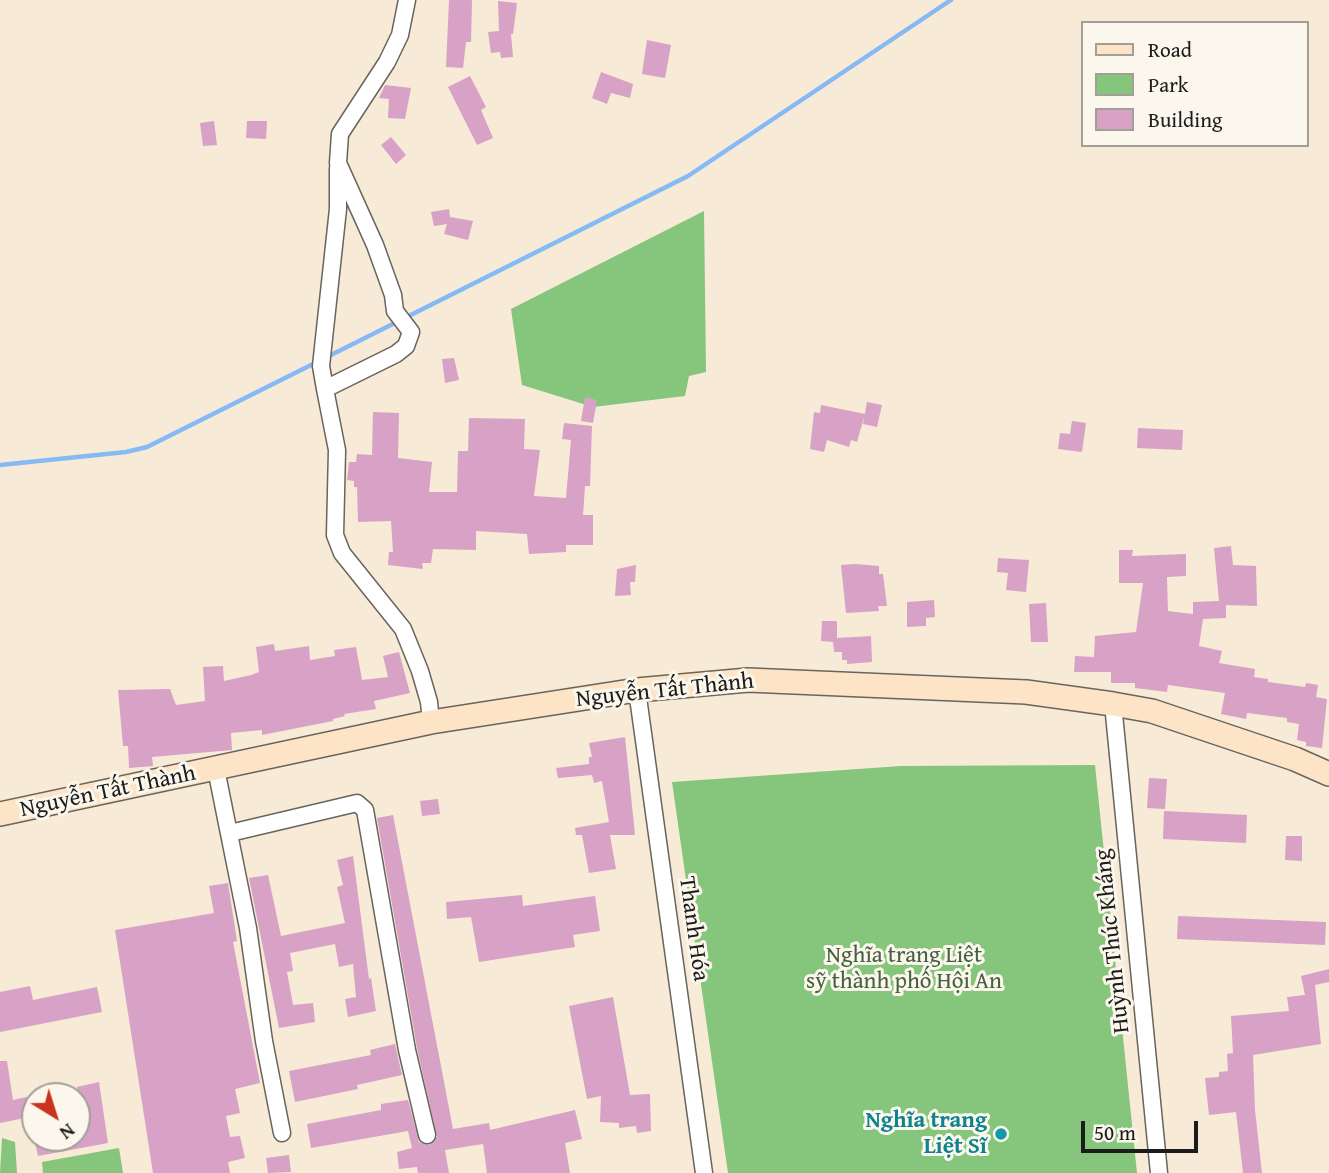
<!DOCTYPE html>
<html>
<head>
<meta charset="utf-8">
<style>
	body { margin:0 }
	#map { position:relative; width:1329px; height:1173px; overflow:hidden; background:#f7ead6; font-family:"Gentium Book Plus",serif }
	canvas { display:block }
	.legend { position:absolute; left:1081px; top:21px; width:228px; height:126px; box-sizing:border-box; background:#fbf7ec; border:2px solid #a29f99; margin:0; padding:9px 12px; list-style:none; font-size:21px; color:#1c1c1c }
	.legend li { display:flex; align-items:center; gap:14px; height:35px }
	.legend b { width:35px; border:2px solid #a29f99 }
	.north { position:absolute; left:21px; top:1082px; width:70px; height:70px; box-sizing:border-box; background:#fbf7ec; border:2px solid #a29f99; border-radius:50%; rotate:142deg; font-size:19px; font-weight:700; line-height:28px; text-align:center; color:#1c1c1c }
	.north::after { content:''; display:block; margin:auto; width:24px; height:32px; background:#c8321e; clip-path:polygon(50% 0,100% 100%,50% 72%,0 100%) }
	.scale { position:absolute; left:1081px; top:1121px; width:117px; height:32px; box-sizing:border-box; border:4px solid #1c1c1c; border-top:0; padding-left:9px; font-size:21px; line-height:24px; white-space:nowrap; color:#1c1c1c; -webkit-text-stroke:5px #fbf7ec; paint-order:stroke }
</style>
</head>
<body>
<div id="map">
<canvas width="1329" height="1173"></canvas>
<ul class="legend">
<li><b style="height:9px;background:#fee4c6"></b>Road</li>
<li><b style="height:19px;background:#85c57c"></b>Park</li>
<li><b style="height:19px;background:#d7a2c6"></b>Building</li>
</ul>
<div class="north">N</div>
<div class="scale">50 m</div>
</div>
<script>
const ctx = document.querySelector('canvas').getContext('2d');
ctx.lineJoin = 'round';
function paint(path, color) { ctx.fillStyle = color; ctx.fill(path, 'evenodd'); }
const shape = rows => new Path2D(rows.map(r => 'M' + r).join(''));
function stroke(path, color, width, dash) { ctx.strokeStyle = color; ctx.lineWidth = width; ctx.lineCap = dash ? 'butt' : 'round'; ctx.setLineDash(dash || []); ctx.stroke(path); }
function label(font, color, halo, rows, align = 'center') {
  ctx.font = font + ' "Gentium Book Plus",serif'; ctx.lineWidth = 6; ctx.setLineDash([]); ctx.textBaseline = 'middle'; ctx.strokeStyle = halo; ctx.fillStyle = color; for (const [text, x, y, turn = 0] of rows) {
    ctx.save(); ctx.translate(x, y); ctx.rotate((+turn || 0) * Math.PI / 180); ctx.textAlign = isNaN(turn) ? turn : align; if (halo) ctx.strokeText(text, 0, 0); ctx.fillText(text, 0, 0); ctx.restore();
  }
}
paint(shape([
	[704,211,706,372,689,376,685,396,593,407,522,385,511,309],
	[1095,765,1137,1173,728,1173,672,782,901,766],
	[2,1138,15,1142,17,1173,0,1173],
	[119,1148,123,1173,43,1173,42,1162]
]), '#85c57c');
stroke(shape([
	[325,358,688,176,951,0],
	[0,465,126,452,147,447,317,362]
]), '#87baf5', 4.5);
paint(shape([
	[449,0,472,0,471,42,466,42,463,68,446,67],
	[498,1,517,3,513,34,511,34,513,57,501,58,500,52,491,53,488,32,499,31],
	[647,40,671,45,665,78,642,74],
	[601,72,633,84,630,98,611,93,607,104,592,98],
	[470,76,486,107,481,110,493,138,477,145,448,87],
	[385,85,411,88,405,119,388,118,389,99,379,98],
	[214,121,217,145,203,146,200,123],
	[247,121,267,121,266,139,246,138],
	[391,137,406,155,396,164,381,145],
	[449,209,450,217,473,221,468,240,444,234,447,224,434,226,431,212],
	[454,358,459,380,445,383,442,359],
	[585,397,597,400,593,423,581,421],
	[867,402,882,405,877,427,863,424],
	[821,405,865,414,857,442,851,440,849,447,827,440,824,452,810,449,814,412,820,413],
	[373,412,399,413,398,458,432,462,429,492,457,492,458,451,468,451,469,418,525,419,524,449,540,450,534,496,566,498,571,440,562,439,564,423,592,426,590,486,585,486,583,515,593,515,593,545,566,545,566,552,529,554,527,534,476,531,476,550,433,549,431,563,422,563,423,569,388,565,389,552,393,552,391,521,358,522,357,487,354,487,354,481,347,480,349,462,356,462,357,454,372,455],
	[1072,421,1086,423,1082,452,1058,449,1060,433,1070,434],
	[1138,428,1183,430,1182,450,1137,448],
	[1231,546,1233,565,1256,566,1257,606,1226,605,1226,618,1203,619,1199,646,1222,651,1219,663,1255,669,1254,677,1268,679,1268,682,1305,687,1306,683,1318,685,1316,697,1327,699,1322,748,1306,746,1306,742,1297,740,1299,724,1287,722,1287,718,1247,713,1246,719,1221,714,1225,693,1168,685,1167,692,1135,688,1135,683,1111,683,1111,672,1074,672,1075,656,1094,657,1095,636,1136,632,1143,583,1119,583,1119,550,1133,550,1132,556,1186,554,1186,576,1167,577,1168,611,1193,614,1193,602,1219,601,1214,548],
	[998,558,1029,560,1026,592,1006,590,1008,573,997,572],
	[855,564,879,566,879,574,883,574,887,606,878,606,879,611,846,613,841,565],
	[636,565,635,582,630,582,631,595,615,596,617,569],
	[934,600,935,617,926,618,926,626,907,627,907,602],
	[1046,603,1048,642,1031,642,1029,604],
	[822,621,837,621,837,638,871,636,872,662,847,664,847,660,842,660,842,652,834,652,833,642,821,641],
	[274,644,275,651,309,646,310,660,335,656,334,650,356,647,362,680,388,677,383,656,399,652,410,693,374,701,376,709,344,714,345,716,333,719,333,721,262,735,262,730,231,733,232,750,152,757,153,766,129,768,128,746,123,746,118,690,170,689,176,705,205,701,203,667,223,666,224,681,251,675,259,672,256,647],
	[625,737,635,835,610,835,616,869,589,873,582,835,576,835,575,828,609,822,602,781,594,783,592,775,558,778,556,768,589,764,589,757,592,757,589,743],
	[1149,778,1167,779,1165,809,1147,808],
	[438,799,440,814,422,816,420,801],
	[1164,811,1247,815,1246,843,1163,839],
	[393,815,453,1129,489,1123,490,1130,575,1110,582,1139,565,1143,570,1173,487,1173,483,1144,445,1150,449,1173,418,1173,417,1167,399,1169,397,1152,412,1148,408,1131,311,1148,307,1124,381,1110,381,1104,408,1100,419,1142,429,1145,437,1137,417,1048,377,818],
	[1286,836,1302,836,1302,861,1285,860],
	[353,856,369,979,371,978,376,1011,348,1017,345,999,356,997,353,964,339,967,335,944,290,953,293,971,287,972,293,1005,313,1003,315,1022,279,1028,249,878,268,875,281,936,345,923,337,887,343,885,337,860],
	[228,883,237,941,233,942,260,1083,235,1089,240,1113,226,1116,230,1137,240,1136,245,1158,228,1162,230,1173,153,1173,115,930,214,913,209,886],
	[522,895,523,906,595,896,600,931,573,935,575,947,479,962,471,917,447,919,446,902],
	[1178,916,1326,922,1325,945,1177,939],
	[1329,969,1329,982,1315,985,1321,1044,1253,1055,1255,1110,1262,1173,1243,1173,1236,1112,1209,1115,1205,1078,1219,1077,1219,1072,1228,1071,1227,1054,1233,1053,1231,1016,1289,1011,1287,997,1305,995,1301,976],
	[30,986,33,1000,97,987,102,1012,0,1032,0,992],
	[613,997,630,1095,650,1094,651,1131,637,1133,636,1126,619,1128,619,1123,600,1122,601,1096,587,1099,569,1006],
	[395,1044,402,1075,357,1085,358,1089,295,1102,289,1071,371,1055,370,1050],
	[0,1061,7,1061,13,1100,35,1095,35,1116,0,1123],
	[99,1082,108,1143,38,1156,34,1138,77,1138,77,1087],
	[289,1155,291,1172,268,1173,266,1158]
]), '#d7a2c6');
const street = shape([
	[407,0,400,35,387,62,340,134,338,163,375,245,393,295,395,311,411,332,406,346,396,354,325,389,337,450,335,535,342,553,403,629,420,671,429,702,431,722],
	[325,389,321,366,338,209,338,168],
	[637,690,704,1173],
	[1113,704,1159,1173],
	[216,769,248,928,264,1041,282,1133],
	[230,833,357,803,365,810,407,1050,427,1135]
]);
const secondary = shape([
	[0,814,431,722,637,690,748,680,1026,692,1113,704,1152,711,1295,759,1329,774]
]);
stroke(street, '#69645d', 19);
stroke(secondary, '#69645d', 26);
stroke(street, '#fff', 16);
stroke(secondary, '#fee4c6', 23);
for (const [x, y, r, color] of [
	[1001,1134,7,"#0f9aa8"]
]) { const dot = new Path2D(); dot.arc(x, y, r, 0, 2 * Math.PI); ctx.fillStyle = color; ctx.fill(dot); stroke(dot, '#fbf7ec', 2.5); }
label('23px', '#1c1c1c', '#fbf7ec', [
	["Nguyễn Tất Thành",665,691,-6],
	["Nguyễn Tất Thành",108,792,-12],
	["Thanh Hóa",693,929,82],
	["Huỳnh Thúc Kháng",1113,941,-96]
]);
label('23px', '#466042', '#fbf7ec', [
	["Nghĩa trang Liệt",904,956],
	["sỹ thành phố Hội An",904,982]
]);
label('bold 23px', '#0d838f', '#fbf7ec', [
	["Nghĩa trang",987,1121],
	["Liệt Sĩ",987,1147]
], 'right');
</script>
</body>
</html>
